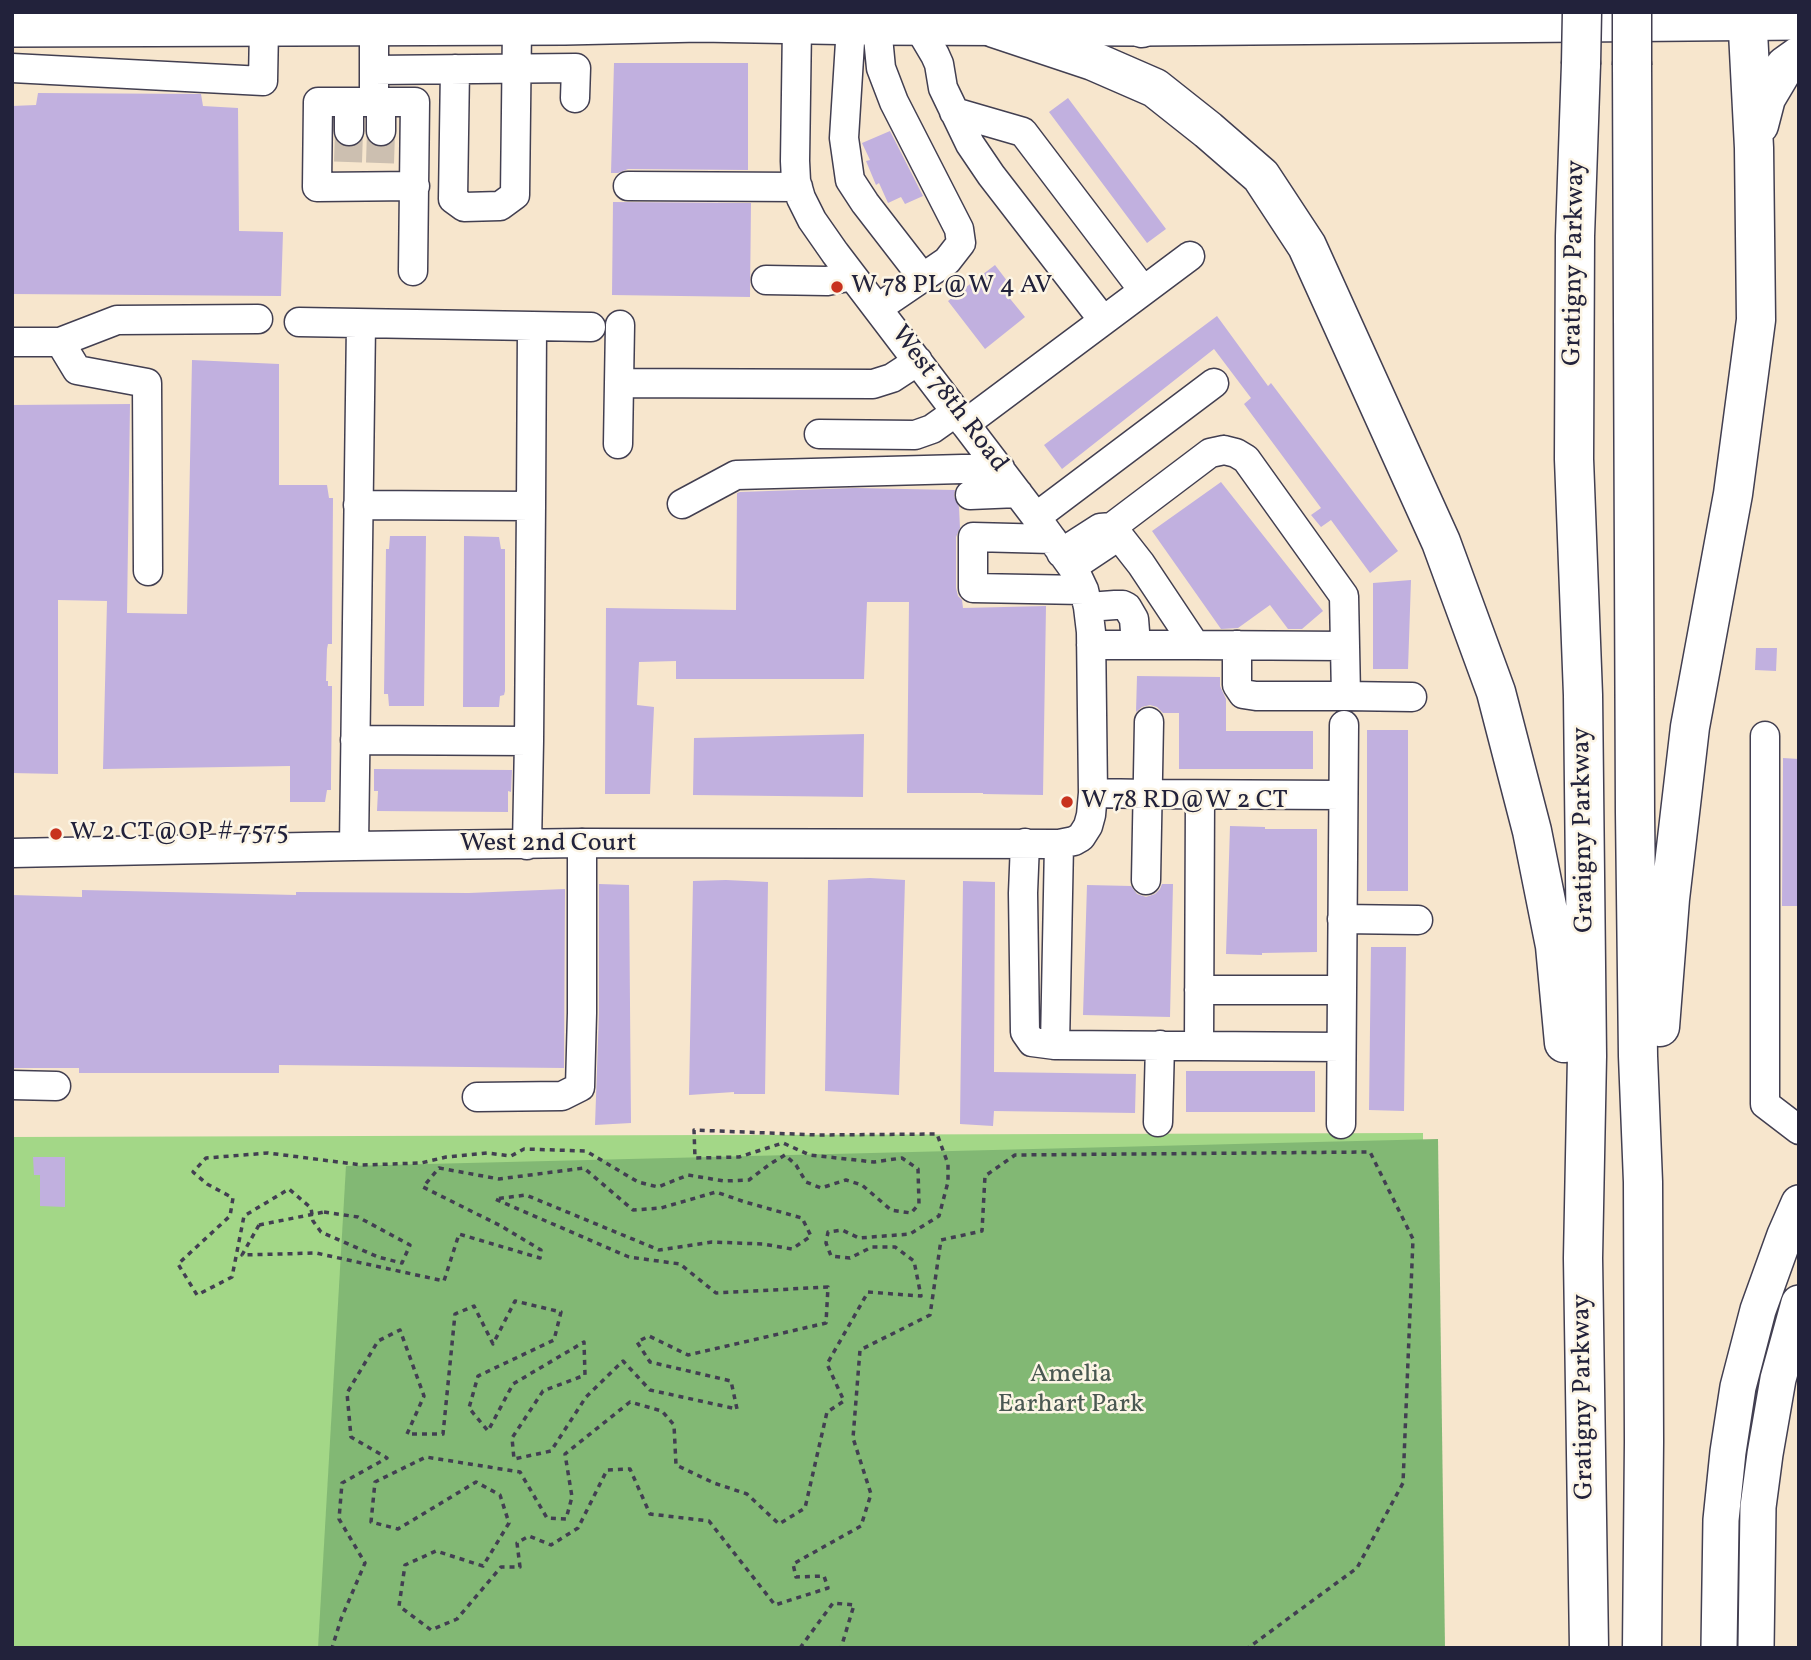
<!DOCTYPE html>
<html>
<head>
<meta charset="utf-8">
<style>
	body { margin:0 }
	#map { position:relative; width:1811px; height:1660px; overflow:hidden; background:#f7e6cd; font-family:Vollkorn,serif }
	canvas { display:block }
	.frame { position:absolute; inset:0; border:14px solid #22223b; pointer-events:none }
</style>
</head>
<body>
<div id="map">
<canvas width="1811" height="1660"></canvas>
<div class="frame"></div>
</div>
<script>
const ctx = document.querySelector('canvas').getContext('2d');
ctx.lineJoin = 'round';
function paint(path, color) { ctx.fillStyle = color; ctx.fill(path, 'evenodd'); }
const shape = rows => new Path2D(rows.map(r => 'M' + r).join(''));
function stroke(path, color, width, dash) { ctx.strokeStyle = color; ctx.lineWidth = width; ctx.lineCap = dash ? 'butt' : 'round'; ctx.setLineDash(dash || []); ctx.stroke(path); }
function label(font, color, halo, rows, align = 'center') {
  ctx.font = font + ' Vollkorn,serif'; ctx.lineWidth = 5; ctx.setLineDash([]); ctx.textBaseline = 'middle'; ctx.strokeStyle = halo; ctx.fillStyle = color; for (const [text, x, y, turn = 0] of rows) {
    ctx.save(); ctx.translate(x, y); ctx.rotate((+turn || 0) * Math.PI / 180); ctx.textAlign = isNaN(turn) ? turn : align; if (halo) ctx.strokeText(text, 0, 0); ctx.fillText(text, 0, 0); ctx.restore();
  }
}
paint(shape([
	[1423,1133,1421,1648,12,1648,12,1137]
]), '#a3d787');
paint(shape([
	[1438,1139,1445,1648,318,1648,346,1166]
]), '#82b874');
paint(shape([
	[614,63,748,63,748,170,628,169,618,173,611,173],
	[38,93,201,94,203,106,238,108,239,231,283,232,281,296,12,294,12,106,36,105],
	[1068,98,1166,229,1147,243,1049,112],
	[890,131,923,196,905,204,901,197,888,203,879,183,876,185,866,161,870,160,862,143],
	[613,202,751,203,750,297,612,295],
	[995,265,1014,290,1007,295,1025,317,985,349,948,301],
	[1217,316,1268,386,1271,383,1398,551,1370,573,1331,520,1321,527,1311,515,1321,508,1244,404,1251,398,1214,349,1062,469,1044,445],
	[192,360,279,364,279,485,327,485,329,498,333,498,332,639,332,644,328,644,327,649,326,681,328,681,328,686,332,686,332,692,331,779,331,790,327,790,325,802,290,802,290,766,103,769,107,601,58,600,58,774,12,773,12,405,130,404,127,613,187,614],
	[1221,482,1323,611,1302,629,1288,629,1270,605,1238,628,1221,629,1152,531],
	[855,488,955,490,954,496,959,507,960,528,956,537,956,588,958,596,962,600,963,608,1046,606,1043,795,983,794,983,793,907,793,909,602,867,602,864,679,676,679,676,661,639,662,637,705,654,707,650,794,605,794,606,608,736,610,737,493,740,492],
	[390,536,426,536,424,706,389,706,388,694,384,694,386,549,389,549],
	[464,536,499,537,501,549,505,549,505,691,504,695,500,696,499,707,463,707],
	[1411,580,1408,669,1373,669,1373,583],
	[1756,648,1777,648,1776,671,1755,670],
	[1137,676,1220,677,1220,686,1226,699,1226,731,1313,731,1313,769,1179,769,1179,713,1163,713,1157,707,1150,705,1142,707,1136,712],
	[1367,730,1408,730,1408,891,1367,891],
	[864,734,863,797,693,795,694,738],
	[1783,758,1799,759,1799,906,1782,906],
	[374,769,512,770,511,792,508,791,508,812,377,811,378,791,374,791],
	[1230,826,1265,827,1265,829,1317,829,1317,952,1262,953,1262,955,1226,954],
	[870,878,905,880,899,1095,825,1091,828,880],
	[726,880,768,882,765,1094,734,1094,734,1092,689,1095,693,881],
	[963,881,995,882,994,1072,1136,1074,1135,1113,994,1111,993,1126,960,1124],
	[599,884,629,885,631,1123,595,1125,599,1013],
	[1162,884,1173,884,1170,1017,1083,1015,1087,885,1131,886,1137,894,1146,897,1155,894,1160,889],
	[565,889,564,1068,279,1065,279,1073,79,1073,79,1068,12,1068,12,895,82,897,82,890,296,895,296,892,469,893],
	[1371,947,1406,947,1404,1111,1369,1110],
	[1186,1071,1315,1071,1315,1112,1186,1112],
	[33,1157,65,1157,65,1207,40,1206,40,1175,34,1175]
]), '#c1b0df');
stroke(shape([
	[348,162,349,131],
	[380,163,381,131]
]), '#ccbfb0', 28, [28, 14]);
const minor = shape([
	[851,26,844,138,850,180,865,203,923,278],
	[374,27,374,102,415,102,413,271],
	[877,27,881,68,894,102,959,229,961,243,947,261,878,308],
	[919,28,935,55,939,64,943,88,970,144,991,175,1103,320],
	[12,68,263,81,264,28],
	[455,69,453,199,464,207,500,206,515,195,517,27],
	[374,70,576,68,575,98],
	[374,102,318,102,317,187,415,186],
	[954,112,1023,132,1143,290],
	[349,131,349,102],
	[381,131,381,102],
	[628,186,798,187],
	[766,280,827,281,852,276],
	[299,322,591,327],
	[12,342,60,342,77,370,147,383,148,571],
	[60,342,117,320,258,319],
	[619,383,620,325],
	[965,424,1190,256],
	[819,434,915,435,932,429,956,412],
	[618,444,619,383,873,384,892,378,918,361],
	[1224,450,1236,453,1246,459,1344,596,1345,646,1195,645,1141,564,1112,527,1210,453,1224,450],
	[970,495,1018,493],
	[682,504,736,475,1000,468],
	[531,506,532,327],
	[1036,517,1214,383],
	[1052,539,973,537,973,588,1084,590],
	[1061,553,1100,528,1112,527,1111,541,1072,567],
	[1088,607,1115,605,1123,605,1127,607,1134,619,1136,644],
	[1091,645,1195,645],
	[1237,645,1237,685,1243,694,1256,696,1346,696,1345,646],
	[1346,696,1412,697],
	[1765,736,1765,1104,1799,1130],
	[355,740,529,741,531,506,358,505],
	[1093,793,1147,794,1343,795],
	[1025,843,1023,893,1025,1032,1032,1042,1055,1045,1341,1047],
	[527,845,529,741],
	[354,846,361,324],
	[12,853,354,846,582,843,1059,844,1074,841,1081,837,1088,826,1091,815,1093,793,1091,632,1088,607,1084,590,1075,571,1036,517,835,253,812,220,801,198,796,181,795,161,797,26],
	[1146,880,1149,722],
	[1342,919,1418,920],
	[1199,990,1341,990],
	[1055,1045,1059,844],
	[1199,1045,1200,795],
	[12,1085,56,1086],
	[477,1097,562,1096,580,1087,582,1013,582,843],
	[1158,1122,1160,1045],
	[1341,1124,1344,725]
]);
const major = shape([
	[12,29,565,27,700,24,867,27,1142,28,1799,22],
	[1719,1648,1721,1520,1728,1452,1738,1387,1758,1310,1785,1235,1799,1203],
	[1756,1648,1758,1507,1765,1454,1778,1379,1799,1303]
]);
const highway = shape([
	[1117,12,1142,28],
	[994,28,1093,61,1155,88,1208,130,1261,176,1307,246,1441,542,1496,692,1532,831,1555,946,1564,1043],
	[1581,64,1575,236,1574,459,1583,695,1587,1056,1583,1258,1589,1648],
	[1632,65,1635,813,1638,1056,1643,1182,1644,1442,1642,1648],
	[1759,125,1766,98,1785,66,1799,56],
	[1660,1027,1670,899,1690,727,1733,494,1756,320,1754,148,1747,12]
]);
stroke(minor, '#423f51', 31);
stroke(major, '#423f51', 38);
stroke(highway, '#423f51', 41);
stroke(shape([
	[324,1212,358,1217,410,1245,402,1263,378,1257,321,1232,313,1221,311,1208,289,1189,244,1216,232,1277,197,1295,178,1264,230,1216,233,1198,207,1184,193,1172,206,1158,268,1153,362,1165,421,1163,446,1157,487,1153,511,1156,524,1149,586,1151,638,1182,658,1187,688,1175,724,1181,749,1180,770,1164,785,1155,796,1165,806,1182,821,1188,846,1180,862,1185,891,1210,911,1213,919,1204,918,1169,902,1158,874,1162,810,1155,783,1143,739,1157,695,1158,694,1130,818,1135,937,1134,948,1164,948,1182,939,1216,910,1234,859,1238,842,1230,828,1232,826,1243,831,1256,850,1258,872,1247,895,1247,914,1261,921,1296,868,1292,827,1364,844,1401,827,1412,805,1508,779,1524,747,1494,714,1483,676,1465,674,1425,662,1411,630,1402,565,1454,572,1497,566,1519,547,1518,520,1472,426,1457,375,1482,371,1522,398,1529,476,1482,500,1495,509,1523,483,1566,436,1551,405,1565,399,1606,431,1630,457,1619,501,1567,520,1567,517,1543,529,1536,551,1545,578,1528,607,1470,630,1469,650,1514,709,1521,775,1605,828,1588,824,1576,796,1577,793,1564,861,1526,871,1494,853,1438,860,1350,930,1315,941,1240,982,1231,985,1176,1015,1155,1370,1152,1413,1239,1403,1483,1357,1568,1248,1648],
	[259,1225,242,1255,316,1253,444,1281,459,1234,540,1258,541,1250,501,1226,423,1187,439,1168,499,1179,584,1168,633,1210,661,1208,716,1192,745,1202,802,1218,811,1236,792,1249,763,1244,712,1242,659,1250,526,1195,495,1199,629,1257,680,1264,716,1293,828,1287,826,1323,688,1355,649,1336,637,1342,650,1362,731,1381,737,1409,650,1390,623,1361,586,1397,551,1451,514,1459,512,1438,543,1391,585,1375,584,1342,513,1384,488,1431,469,1408,478,1376,554,1340,561,1312,515,1301,493,1344,474,1306,455,1314,443,1434,407,1434,424,1396,400,1330,378,1341,347,1393,351,1437,387,1458,342,1483,339,1519,365,1563,341,1619,332,1648],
	[800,1648,833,1603,854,1605,841,1648]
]), '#423f51', 3.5, [5, 5]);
stroke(minor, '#fff', 28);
stroke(major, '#fff', 35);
stroke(highway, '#fff', 38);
const highwayBridge = shape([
	[1581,64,1582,12],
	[1632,65,1632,12]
]);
stroke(highwayBridge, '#423f51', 41, []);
stroke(shape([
	[259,1225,324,1212]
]), '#423f51', 3.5, [5, 5]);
stroke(highwayBridge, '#fff', 38);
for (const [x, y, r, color] of [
	[837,287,7,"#c8321e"],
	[1067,802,7,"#c8321e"],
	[56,834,7,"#c8321e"]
]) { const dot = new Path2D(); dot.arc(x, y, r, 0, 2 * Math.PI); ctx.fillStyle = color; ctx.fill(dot); stroke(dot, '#fcf5e5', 2.5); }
label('26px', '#22223b', '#fcf5e5', [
	["Gratigny Parkway",1576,263,-89],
	["West 78th Road",948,400,53],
	["Gratigny Parkway",1585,830,-91],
	["West 2nd Court",548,845],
	["Gratigny Parkway",1585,1397,-91]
]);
label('26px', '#22223b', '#fcf5e5', [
	["W 78 PL@W 4 AV",851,287],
	["W 78 RD@W 2 CT",1081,802],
	["W 2 CT@OP # 7575",70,834]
], 'left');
label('26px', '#495852', '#fcf5e5', [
	["Amelia",1071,1376],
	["Earhart Park",1071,1406]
]);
</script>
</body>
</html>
